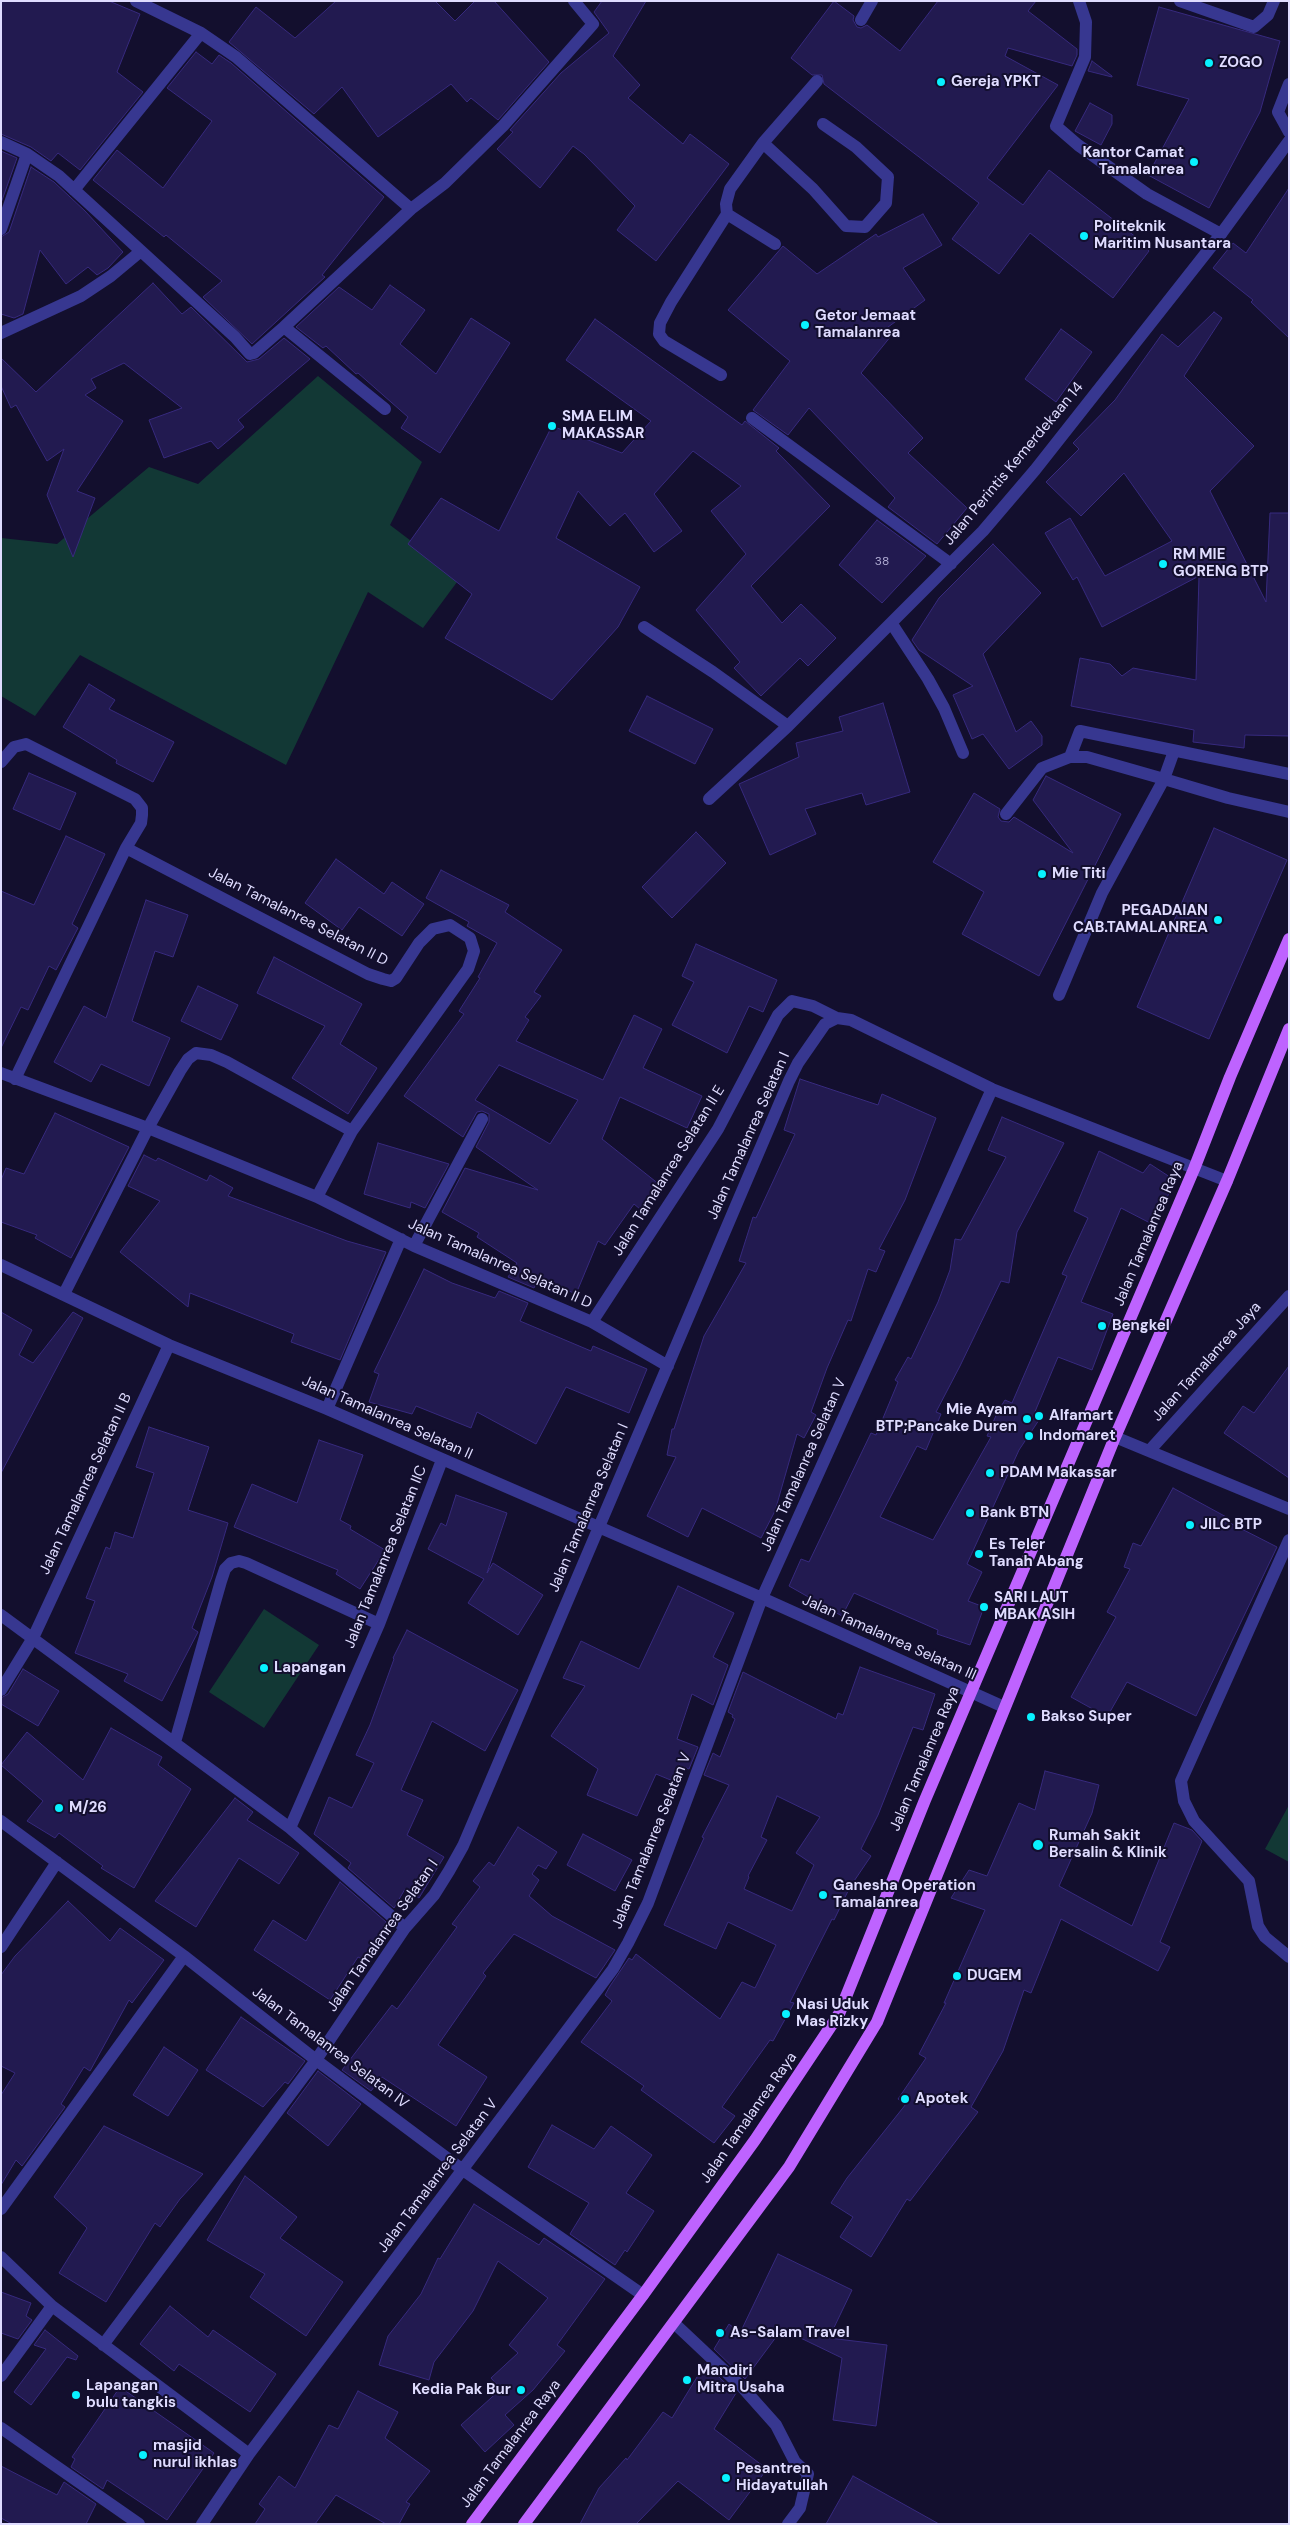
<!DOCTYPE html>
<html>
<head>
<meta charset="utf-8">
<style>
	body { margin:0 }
	#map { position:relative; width:1290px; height:2525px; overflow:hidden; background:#130f2e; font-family:"DM Sans",sans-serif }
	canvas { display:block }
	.frame { position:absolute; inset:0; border:2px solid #dfdcff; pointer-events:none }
</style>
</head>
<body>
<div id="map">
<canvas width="1290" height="2525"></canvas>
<div class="frame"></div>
</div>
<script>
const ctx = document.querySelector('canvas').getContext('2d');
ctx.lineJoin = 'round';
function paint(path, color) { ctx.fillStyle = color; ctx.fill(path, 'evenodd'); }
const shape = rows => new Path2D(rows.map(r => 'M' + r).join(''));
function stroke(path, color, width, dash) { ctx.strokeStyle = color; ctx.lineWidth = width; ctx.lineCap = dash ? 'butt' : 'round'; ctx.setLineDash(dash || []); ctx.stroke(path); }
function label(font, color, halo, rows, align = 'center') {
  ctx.font = font + ' "DM Sans",sans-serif'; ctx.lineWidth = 4; ctx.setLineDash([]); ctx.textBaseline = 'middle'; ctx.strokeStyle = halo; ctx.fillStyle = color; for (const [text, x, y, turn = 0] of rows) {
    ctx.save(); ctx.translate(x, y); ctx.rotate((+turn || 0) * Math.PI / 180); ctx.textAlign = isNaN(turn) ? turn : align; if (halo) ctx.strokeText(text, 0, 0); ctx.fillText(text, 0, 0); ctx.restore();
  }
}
paint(shape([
	[318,376,422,462,390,525,460,578,423,628,368,592,286,765,80,655,35,716,1,696,1,538,57,544,149,467,198,484],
	[264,1609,319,1645,264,1728,209,1692],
	[1289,1805,1289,1862,1265,1849]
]), '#123835');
const building = shape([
	[1,1,109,1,140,14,117,72,143,92,80,170,58,153,51,161,31,147,1,134,1,1],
	[336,1,435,1,455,21,475,1,494,1,549,62,498,120,471,98,467,102,451,84,378,137,342,87,314,114,229,42,256,7,295,38,336,1],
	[602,1,646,1,613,56,640,85,628,98,683,144,690,134,729,164,656,261,617,230,635,206,584,154,573,146,540,188,497,149,513,132,510,130,561,73,609,33,594,12,602,1],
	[834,1,854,16,853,20,857,27,861,28,867,25,900,51,938,1,1036,1,1028,11,1077,49,1077,55,1072,66,1008,48,1005,56,1058,85,987,178,1023,205,1049,170,1141,241,1149,251,1113,298,1030,233,999,274,952,239,979,203,824,84,822,75,812,75,791,58,834,1],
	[1159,7,1280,41,1260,112,1209,208,1148,175,1189,99,1137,85,1159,7],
	[196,52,212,64,219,55,231,63,384,197,322,275,325,277,252,344,203,297,222,281,166,235,164,237,93,180,117,150,163,188,212,121,167,88,196,52],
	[1092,61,1112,76,1112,77,1088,71,1092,61],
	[1090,103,1112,115,1112,124,1101,145,1075,131,1090,103],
	[1,151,17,158,1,203,1,151],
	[31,167,54,182,85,211,123,252,108,268,97,275,88,267,66,284,40,250,23,314,14,318,1,314,1,237,9,232,31,167],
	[1289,188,1289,338,1251,302,1253,300,1213,268,1233,243,1246,253,1289,188],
	[923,214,942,245,903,268,925,300,884,330,891,336,861,373,923,438,908,453,967,508,937,544,888,507,895,498,809,408,788,435,753,410,790,361,728,310,783,246,817,274,876,234,878,237,923,214],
	[153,283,182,314,191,307,247,362,259,359,284,338,310,359,238,420,244,427,218,449,211,441,164,458,149,420,182,408,124,363,91,379,96,388,85,395,123,421,77,491,95,498,73,557,47,495,64,449,47,461,16,405,11,408,1,386,1,358,36,392,153,283],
	[390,285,425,310,400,344,436,374,471,318,510,343,440,453,401,428,408,417,358,373,356,374,326,346,323,348,296,327,339,287,372,310,390,285],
	[1214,312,1222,318,1184,376,1254,446,1210,491,1266,602,1270,513,1289,513,1289,736,1245,735,1244,748,1193,742,1194,730,1071,706,1080,658,1110,664,1122,676,1133,668,1196,680,1199,576,1102,627,1077,577,1073,580,1045,533,1070,518,1105,576,1172,541,1124,473,1081,516,1046,482,1079,449,1073,443,1115,400,1162,334,1178,347,1214,312],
	[595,319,742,425,745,421,779,448,776,451,830,506,751,586,782,623,801,604,836,638,808,666,800,658,761,696,734,668,740,662,696,610,746,554,711,511,741,486,693,451,654,494,682,531,654,552,625,513,610,526,578,491,556,538,640,587,618,627,552,700,445,638,472,594,408,544,441,498,499,531,552,426,622,453,651,421,566,360,595,319],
	[1061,329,1092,352,1056,402,1025,379,1061,329],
	[877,520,926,556,882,603,839,565,877,520],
	[993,544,1041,593,983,654,1016,732,1031,721,1042,736,1042,745,1009,769,983,734,972,739,953,695,973,686,919,650,912,640,939,598,993,544],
	[89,684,115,700,109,709,174,742,153,782,116,763,117,760,63,727,89,684],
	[647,696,713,729,695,764,629,731,647,696],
	[883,703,910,792,866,805,862,793,805,809,816,834,770,855,739,784,799,757,796,743,843,731,839,717,883,703],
	[29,773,76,793,60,830,13,809,29,773],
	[1046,776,1121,814,1039,976,962,934,984,892,933,862,974,793,1000,809,998,817,1001,821,1009,822,1014,817,1073,853,1033,800,1046,776],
	[1214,828,1287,860,1209,1039,1137,1007,1214,828],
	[696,832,726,863,672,918,642,887,696,832],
	[66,836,105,854,72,924,78,928,56,970,49,966,28,1010,21,1007,1,1048,1,891,34,905,66,836],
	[336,859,384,894,392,882,424,904,402,936,359,907,342,930,305,903,336,859],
	[441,870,509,905,505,912,562,950,534,992,541,996,525,1017,529,1020,516,1041,603,1080,634,1015,662,1029,643,1068,702,1096,687,1128,620,1097,602,1139,660,1185,640,1209,634,1204,605,1245,598,1241,576,1294,539,1278,534,1288,508,1277,517,1263,477,1237,479,1233,442,1212,465,1168,538,1190,476,1147,489,1122,489,1114,482,1111,477,1112,463,1137,404,1096,464,1014,459,1011,480,978,478,977,497,943,467,926,469,922,426,898,441,870],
	[499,1065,578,1100,550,1144,475,1100,499,1065],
	[146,900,188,915,173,957,155,951,132,1021,170,1038,149,1086,101,1064,91,1082,54,1062,84,1006,106,1018,146,900],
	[696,944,777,980,763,1012,749,1006,727,1053,672,1025,694,982,682,976,696,944],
	[274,957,362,1004,340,1044,377,1068,348,1114,292,1078,325,1026,257,993,274,957],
	[198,986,238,1005,221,1040,181,1021,198,986],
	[800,1079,878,1105,882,1094,936,1118,905,1200,879,1249,885,1251,876,1272,868,1269,851,1321,848,1320,827,1368,811,1412,816,1415,804,1438,797,1434,775,1511,761,1538,702,1508,688,1537,647,1516,676,1457,667,1455,672,1429,674,1429,704,1336,746,1263,739,1261,753,1217,756,1218,795,1134,784,1130,800,1079],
	[55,1113,129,1147,71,1258,35,1238,37,1235,1,1222,1,1180,6,1168,24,1174,55,1113],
	[1002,1117,1064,1143,1017,1232,1009,1283,1001,1281,960,1366,936,1412,941,1414,926,1450,917,1446,880,1517,933,1540,991,1437,987,1436,998,1411,1005,1400,1012,1403,1067,1276,1062,1274,1088,1218,1074,1211,1099,1151,1143,1173,1150,1164,1176,1181,1152,1224,1121,1208,1081,1302,1113,1314,1092,1370,1058,1357,1034,1414,1041,1417,1019,1450,967,1564,982,1572,968,1601,984,1607,970,1645,937,1634,938,1630,854,1593,842,1616,789,1586,801,1559,809,1562,871,1433,876,1435,898,1382,895,1380,908,1357,911,1359,938,1302,950,1270,955,1239,961,1240,1006,1157,988,1150,1002,1117],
	[378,1143,449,1164,425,1208,411,1202,410,1208,364,1194,378,1143],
	[144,1155,156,1161,158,1158,207,1181,210,1175,233,1188,228,1196,347,1241,386,1252,340,1360,291,1342,294,1334,190,1293,188,1307,120,1252,160,1201,128,1186,144,1155],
	[424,1269,452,1283,495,1298,499,1291,528,1303,520,1321,591,1351,593,1346,647,1369,629,1413,566,1387,536,1444,477,1412,471,1428,416,1406,412,1414,369,1402,379,1374,374,1372,424,1269],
	[1,1312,32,1330,19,1355,33,1363,73,1312,83,1318,1,1473,1,1312],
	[1289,1366,1289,1478,1224,1433,1243,1406,1254,1413,1289,1366],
	[149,1427,209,1447,188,1510,228,1523,212,1577,192,1628,198,1632,162,1701,124,1681,128,1674,75,1653,95,1601,86,1598,106,1547,110,1549,115,1532,133,1538,154,1473,136,1467,149,1427],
	[319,1440,363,1455,340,1520,351,1526,350,1529,385,1550,360,1589,336,1574,338,1570,234,1527,252,1484,297,1503,319,1440],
	[1173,1488,1230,1519,1228,1522,1277,1547,1196,1716,1127,1682,1107,1717,1071,1697,1116,1617,1107,1612,1130,1569,1124,1567,1133,1543,1141,1546,1173,1488],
	[456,1495,507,1513,487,1573,493,1563,543,1595,518,1635,468,1603,484,1579,428,1549,441,1523,446,1526,456,1495],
	[678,1586,734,1613,713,1657,728,1665,713,1705,692,1694,677,1739,698,1747,689,1769,679,1765,673,1781,656,1774,637,1816,587,1795,598,1769,551,1736,585,1686,563,1678,581,1641,639,1669,678,1586],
	[407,1630,518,1690,485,1751,432,1721,401,1790,423,1800,407,1835,444,1857,419,1898,405,1889,394,1908,348,1868,351,1863,314,1834,329,1797,352,1808,374,1763,356,1755,370,1725,394,1659,393,1658,407,1630],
	[860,1667,935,1694,923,1730,913,1727,878,1815,861,1849,871,1856,850,1887,834,1920,832,1919,790,2002,794,2003,773,2041,770,2040,722,2107,735,2116,714,2143,641,2090,644,2086,581,2042,612,2001,605,1995,610,1986,629,1958,632,1960,636,1954,720,2019,742,1982,755,1988,776,1945,728,1922,716,1949,664,1925,704,1838,702,1837,729,1785,704,1775,713,1753,720,1757,735,1719,732,1717,733,1715,728,1712,743,1672,836,1719,838,1713,843,1715,860,1667],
	[777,1796,820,1817,796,1853,814,1865,792,1911,744,1889,749,1877,748,1876,767,1840,761,1837,777,1796],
	[23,1669,59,1691,38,1726,1,1704,1,1698,8,1694,23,1669],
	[111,1728,162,1757,158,1765,191,1789,134,1888,101,1868,103,1866,59,1833,55,1838,27,1821,43,1801,1,1765,27,1732,83,1780,111,1728],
	[1045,1771,1099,1785,1092,1813,1059,1886,1132,1926,1174,1823,1192,1830,1202,1841,1160,1942,1170,1947,1158,1971,1061,1919,1031,1993,1024,1990,1003,2051,971,2107,978,2112,910,2201,907,2199,871,2257,840,2237,853,2217,831,2203,847,2178,906,2104,898,2099,926,2058,919,2054,946,2003,944,2003,985,1910,951,1898,969,1870,987,1876,1019,1803,1035,1810,1045,1771],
	[235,1798,253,1812,247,1820,299,1853,279,1884,239,1858,196,1927,155,1901,235,1798],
	[518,1827,557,1852,546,1869,538,1865,532,1874,539,1880,529,1896,552,1916,615,1950,596,1978,514,1934,483,1973,486,1976,438,2045,487,2077,456,2126,382,2077,371,2091,342,2070,392,2005,397,2009,457,1927,452,1924,480,1887,473,1881,489,1862,494,1866,518,1827],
	[583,1834,632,1860,615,1891,567,1865,583,1834],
	[340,1882,386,1922,364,1960,358,1957,330,2000,254,1950,273,1920,306,1941,340,1882],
	[68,1901,110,1941,120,1928,164,1960,132,2003,129,2000,90,2071,84,2067,61,2104,65,2107,22,2166,16,2160,1,2185,1,2095,15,2073,1,2066,1,1975,15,1956,68,1901],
	[241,2017,305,2061,288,2084,285,2082,263,2107,206,2070,241,2017],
	[164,2047,198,2070,168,2116,133,2095,164,2047],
	[318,2071,361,2104,328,2146,287,2113,318,2071],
	[552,2125,594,2149,611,2126,652,2155,626,2193,654,2211,627,2252,625,2250,615,2265,570,2234,589,2203,528,2167,552,2125],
	[104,2126,203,2174,180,2199,160,2227,155,2223,106,2302,59,2273,87,2228,54,2197,104,2126],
	[245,2176,297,2217,280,2238,343,2282,306,2336,250,2297,265,2274,207,2240,245,2176],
	[474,2204,539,2245,544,2238,605,2279,557,2345,565,2351,533,2390,505,2415,514,2425,485,2452,461,2425,501,2389,491,2378,518,2353,509,2345,548,2298,498,2261,473,2311,434,2362,429,2380,379,2365,388,2336,421,2294,438,2258,440,2259,474,2204],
	[778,2254,852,2290,829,2338,887,2345,876,2426,833,2420,842,2358,782,2329,745,2379,714,2349,729,2324,740,2333,778,2254],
	[1,2292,31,2303,26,2316,32,2320,18,2339,1,2333,1,2292],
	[170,2306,208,2337,213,2330,276,2374,250,2412,179,2364,174,2371,140,2344,170,2306],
	[45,2330,78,2356,76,2360,67,2357,31,2405,14,2392,46,2349,34,2345,45,2330],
	[705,2364,736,2393,714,2429,767,2469,729,2520,678,2481,636,2524,580,2524,599,2488,626,2458,627,2460,663,2412,672,2418,705,2364],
	[120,2387,214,2453,167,2520,107,2480,103,2489,71,2467,75,2459,72,2457,120,2387],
	[358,2391,398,2412,385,2438,430,2471,406,2502,410,2504,399,2524,386,2524,336,2495,315,2524,255,2524,265,2509,259,2504,279,2476,295,2488,329,2425,338,2429,358,2391],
	[1,2466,57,2495,64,2482,96,2504,86,2524,12,2524,1,2518,1,2466],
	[853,2476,939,2524,826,2524,853,2476]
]);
paint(building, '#221a50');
stroke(building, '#372a7e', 1);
stroke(shape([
	[1079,1,1086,22,1085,57,1056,126,1078,145,1147,194,1221,234],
	[1180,1,1254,27,1268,15,1274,1],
	[861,20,872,1],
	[817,81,763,143,813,189,846,226,865,227,886,203,888,177,856,147,823,124],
	[763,143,730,189,726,204,727,214,775,244],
	[721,375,664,341,659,334,660,323,671,302,727,214],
	[1070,757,1080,731,1289,774],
	[1006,814,1042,768,1070,757,1087,757,1164,779,1174,751],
	[1059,995,1102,893,1164,779,1228,798,1289,812],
	[1289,1540,1181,1781,1184,1801,1194,1821,1249,1881,1258,1926,1265,1937,1289,1957]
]), '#373790', 12);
stroke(shape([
	[136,1,201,33,236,57,411,209,445,183,503,126,593,24,574,1],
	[1289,84,1278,112,1289,132],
	[1,142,27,154,59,176,235,337,250,354,254,353,284,327,411,209],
	[74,190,201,33],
	[1,229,27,154],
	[284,327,385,409],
	[1,333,81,296,111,276,141,251],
	[752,418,951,564],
	[892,624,928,679,944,708,963,753],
	[644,627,713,672,788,726],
	[1,762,14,747,26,744,135,799,142,808,142,815,141,823,126,848,15,1079],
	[709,799,788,726,983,531,1035,470,1221,234,1289,141],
	[126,848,368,974,383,979,391,981,396,978,419,943,433,929,450,925,470,938,474,951,468,969,352,1131,317,1197],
	[1,1073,148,1128,317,1197,414,1246,592,1322,668,1366],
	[414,1246,482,1119],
	[1,1265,169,1345,327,1409,762,1598,1004,1707],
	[64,1294,148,1128,180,1071,188,1059,196,1053,211,1055,227,1062,352,1131],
	[592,1322,718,1129,778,1015,792,1001,813,1006,837,1018],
	[327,1409,401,1239],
	[1115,1437,1289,1509],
	[1150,1450,1289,1296],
	[1,1615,290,1828],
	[1,1690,33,1638,169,1345],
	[175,1742,221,1581,225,1569,231,1563,239,1561,246,1563,379,1624],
	[1,1821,184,1956,316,2060,463,2170,643,2295],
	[405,1928,290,1828,379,1624,442,1460],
	[1,1947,57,1862],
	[1,2209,184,1956],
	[1,2257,52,2306,249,2454],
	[674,2323,743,2388,776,2425,795,2462,808,2474,800,2508,788,2524],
	[103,2345,316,2060,405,1928,434,1895,449,1871,463,1846,789,1081,798,1063,825,1024,837,1018,851,1020,992,1089,1227,1181],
	[1,2376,52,2306],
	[1,2428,139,2524],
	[202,2524,249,2454,613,1969,628,1943,648,1903,762,1598,992,1089]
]), '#373790', 12);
stroke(shape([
	[472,2524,643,2295,755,2140,839,2014,925,1800,1194,1169,1230,1077,1289,939],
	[524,2524,789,2167,877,2022,1115,1437,1227,1181,1289,1029]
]), '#be63ff', 12);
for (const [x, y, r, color] of [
	[1209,63,5,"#08f1ff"],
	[941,82,5,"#08f1ff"],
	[1194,162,5,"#08f1ff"],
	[1084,236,5,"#08f1ff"],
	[805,325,5,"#08f1ff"],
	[552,426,5,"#08f1ff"],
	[1163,564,5,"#08f1ff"],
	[1042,874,5,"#08f1ff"],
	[1218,920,5,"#08f1ff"],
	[1102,1326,5,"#08f1ff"],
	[1039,1416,5,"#08f1ff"],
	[1027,1419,5,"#08f1ff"],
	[1029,1436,5,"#08f1ff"],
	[990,1473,5,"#08f1ff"],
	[970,1513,5,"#08f1ff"],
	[1190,1525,5,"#08f1ff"],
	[979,1554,5,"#08f1ff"],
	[984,1607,5,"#08f1ff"],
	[264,1668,5,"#08f1ff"],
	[1031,1717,5,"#08f1ff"],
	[59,1808,5,"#08f1ff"],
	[1038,1845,6,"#08f1ff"],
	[823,1895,5,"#08f1ff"],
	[957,1976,5,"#08f1ff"],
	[786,2014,5,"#08f1ff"],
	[905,2099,5,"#08f1ff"],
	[720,2333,5,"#08f1ff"],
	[687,2380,5,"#08f1ff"],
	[521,2390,5,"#08f1ff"],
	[76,2395,5,"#08f1ff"],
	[143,2455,5,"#08f1ff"],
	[726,2478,5,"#08f1ff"]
]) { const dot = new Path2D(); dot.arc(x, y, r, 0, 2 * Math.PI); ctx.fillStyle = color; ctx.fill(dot); stroke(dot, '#130f2e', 2); }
label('12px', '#b0acd3', null, [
	["38",882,562]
]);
label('bold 15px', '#dfdcff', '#130f2e', [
	["ZOGO",1219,63],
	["Gereja YPKT",951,82],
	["Kantor Camat",1184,153,"right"],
	["Tamalanrea",1184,170,"right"],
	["Politeknik",1094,227],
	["Maritim Nusantara",1094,244],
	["Getor Jemaat",815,316],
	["Tamalanrea",815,333],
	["SMA ELIM",562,417],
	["MAKASSAR",562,434],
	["RM MIE",1173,555],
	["GORENG BTP",1173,572],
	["Mie Titi",1052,874],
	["PEGADAIAN",1208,911,"right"],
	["CAB.TAMALANREA",1208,928,"right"],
	["Bengkel",1112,1326],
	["Mie Ayam",1017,1410,"right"],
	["BTP;Pancake Duren",1017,1427,"right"],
	["Alfamart",1049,1416],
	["Indomaret",1039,1436],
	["PDAM Makassar",1000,1473],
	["Bank BTN",980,1513],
	["JILC BTP",1200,1525],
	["Es Teler",989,1545],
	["Tanah Abang",989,1562],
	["SARI LAUT",994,1598],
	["MBAK ASIH",994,1615],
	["Lapangan",274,1668],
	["Bakso Super",1041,1717],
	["M/26",69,1808],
	["Rumah Sakit",1049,1836],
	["Bersalin & Klinik",1049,1853],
	["Ganesha Operation",833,1886],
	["Tamalanrea",833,1903],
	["DUGEM",967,1976],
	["Nasi Uduk",796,2005],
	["Mas Rizky",796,2022],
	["Apotek",915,2099],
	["As-Salam Travel",730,2333],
	["Mandiri",697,2371],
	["Mitra Usaha",697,2388],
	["Lapangan",86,2386],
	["bulu tangkis",86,2403],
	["Kedia Pak Bur",511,2390,"right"],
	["masjid",153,2446],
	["nurul ikhlas",153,2463],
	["Pesantren",736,2469],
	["Hidayatullah",736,2486]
], 'left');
label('15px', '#dfdcff', '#130f2e', [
	["Jalan Perintis Kemerdekaan 14",1014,464,-50],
	["Jalan Tamalanrea Selatan II D",298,917,27],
	["Jalan Tamalanrea Selatan I",749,1136,-66],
	["Jalan Tamalanrea Selatan II E",669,1171,-58],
	["Jalan Tamalanrea Raya",1149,1234,-67],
	["Jalan Tamalanrea Selatan II D",500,1264,24],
	["Jalan Tamalanrea Jaya",1207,1362,-48],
	["Jalan Tamalanrea Selatan II",387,1418,24],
	["Jalan Tamalanrea Selatan V",804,1465,-66],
	["Jalan Tamalanrea Selatan II B",86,1484,-65],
	["Jalan Tamalanrea Selatan I",589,1508,-67],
	["Jalan Tamalanrea Selatan IIC",386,1557,-68],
	["Jalan Tamalanrea Selatan III",889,1638,24],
	["Jalan Tamalanrea Raya",925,1759,-67],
	["Jalan Tamalanrea Selatan V",652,1841,-68],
	["Jalan Tamalanrea Selatan I",383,1936,-55],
	["Jalan Tamalanrea Selatan IV",330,2048,37],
	["Jalan Tamalanrea Raya",749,2118,-55],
	["Jalan Tamalanrea Selatan V",438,2176,-53],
	["Jalan Tamalanrea Raya",511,2444,-53]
]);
</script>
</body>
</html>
